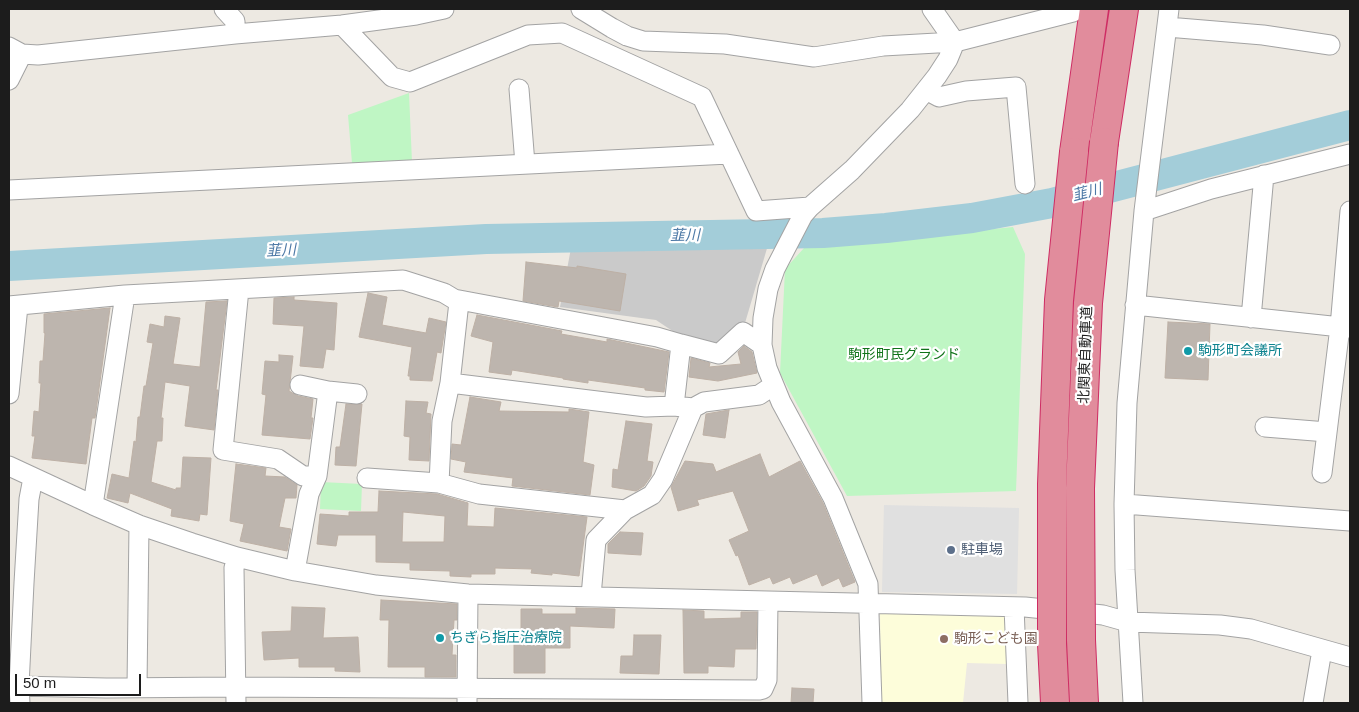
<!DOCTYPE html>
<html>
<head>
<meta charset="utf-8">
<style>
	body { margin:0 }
	#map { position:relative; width:1359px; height:712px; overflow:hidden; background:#ede9e2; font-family:Arial,sans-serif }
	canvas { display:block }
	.frame { position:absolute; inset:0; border:10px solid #1c1c1c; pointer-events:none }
	.scale { position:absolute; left:15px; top:674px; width:126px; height:22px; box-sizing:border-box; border:2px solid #1c1c1c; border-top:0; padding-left:6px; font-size:15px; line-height:18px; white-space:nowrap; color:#1c1c1c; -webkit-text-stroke:4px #fff; paint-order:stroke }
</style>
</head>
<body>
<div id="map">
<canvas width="1359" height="712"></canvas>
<div class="frame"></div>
<div class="scale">50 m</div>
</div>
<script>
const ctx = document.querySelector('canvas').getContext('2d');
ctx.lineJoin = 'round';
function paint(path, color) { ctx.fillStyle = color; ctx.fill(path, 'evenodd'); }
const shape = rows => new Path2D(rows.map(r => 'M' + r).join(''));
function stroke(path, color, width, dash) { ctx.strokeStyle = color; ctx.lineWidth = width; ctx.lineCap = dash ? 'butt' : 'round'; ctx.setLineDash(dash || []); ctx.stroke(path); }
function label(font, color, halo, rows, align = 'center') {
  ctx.font = font + ' Arial,"Noto Sans JP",sans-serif'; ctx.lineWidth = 4.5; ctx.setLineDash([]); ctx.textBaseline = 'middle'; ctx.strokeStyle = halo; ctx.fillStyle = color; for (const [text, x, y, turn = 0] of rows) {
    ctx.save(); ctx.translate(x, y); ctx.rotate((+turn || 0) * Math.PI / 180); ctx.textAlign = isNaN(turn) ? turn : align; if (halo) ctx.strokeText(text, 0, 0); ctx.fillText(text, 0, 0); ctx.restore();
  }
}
paint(shape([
	[880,610,1008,616,1007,664,967,663,963,703,881,703]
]), '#fdfdda');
paint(shape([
	[768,245,745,323,715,346,686,340,656,320,560,307,571,248]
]), '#cacaca');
paint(shape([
	[409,93,412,162,352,163,348,115],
	[1013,227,1025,254,1016,491,847,496,780,373,785,269,804,248],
	[321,482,362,484,361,511,320,509]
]), '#bff6c4');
paint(shape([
	[884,505,1019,508,1017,594,882,592]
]), '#e0e0e0');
stroke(shape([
	[9,266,486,239,823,233,886,228,972,218,1052,203,1350,125]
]), '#a3cdd9', 30);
const building = shape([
	[526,262,577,268,577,266,626,274,620,311,559,301,558,307,523,301,526,262],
	[368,293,387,297,382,325,426,333,429,318,446,322,441,353,437,352,432,381,410,380,410,376,408,376,412,347,359,337,368,293],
	[294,297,294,300,337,303,334,350,326,349,323,368,300,366,304,326,273,324,274,298,294,297],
	[227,301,216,390,218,390,214,430,185,426,190,386,165,382,161,418,163,418,162,441,157,441,151,482,176,490,176,488,181,488,183,457,211,458,207,515,200,514,199,521,171,516,172,509,130,493,128,503,107,498,112,474,129,478,134,441,136,442,138,417,140,417,144,386,146,386,153,343,147,342,150,324,164,327,165,316,180,318,173,364,200,367,206,302,227,301],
	[110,308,95,418,92,418,86,464,32,458,35,436,32,436,34,411,39,412,41,383,39,383,40,361,43,361,45,333,44,333,44,314,110,308],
	[477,315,562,331,561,334,607,342,607,339,669,352,664,392,645,390,645,388,588,380,588,383,563,379,563,378,512,370,511,375,489,372,493,342,471,336,477,315],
	[1168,322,1210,324,1208,380,1165,378,1168,322],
	[744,346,752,352,757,373,718,381,689,377,691,358,710,363,709,367,741,364,738,352,744,346],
	[279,355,293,356,289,391,298,396,313,399,311,418,313,418,310,439,262,435,266,395,262,394,265,361,279,362,279,355],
	[470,397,501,402,499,411,569,412,569,409,589,412,583,462,594,465,590,495,512,486,513,478,464,472,466,462,451,459,452,444,461,445,470,397],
	[406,401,428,402,426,413,431,414,429,461,409,460,410,437,404,436,406,401],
	[346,404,362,404,356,466,335,465,336,447,340,447,346,404],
	[729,410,725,438,703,435,706,414,729,410],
	[626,421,652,424,647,461,653,462,651,476,644,486,636,491,612,487,613,469,618,470,626,421],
	[760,454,769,477,800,461,823,503,855,582,843,587,839,578,822,586,817,574,793,584,790,577,773,584,770,577,749,585,738,555,736,556,729,540,749,531,733,491,697,500,699,505,678,511,671,487,685,461,713,464,716,472,760,454],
	[236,464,266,468,265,476,285,477,297,485,296,498,285,498,279,527,291,529,287,551,240,541,244,524,230,521,236,464],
	[379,491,437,494,468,503,467,526,494,527,495,508,587,517,579,576,552,573,552,575,531,573,532,569,495,568,495,574,471,574,471,577,450,576,450,571,410,570,410,563,376,562,376,535,338,535,336,546,317,544,320,514,349,516,349,512,378,512,379,491],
	[403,512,445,516,444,542,402,542,403,512],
	[620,532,643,533,641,555,608,553,608,544,620,532],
	[381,600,457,604,457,620,454,620,452,655,456,655,456,677,425,677,425,667,388,667,389,620,380,620,381,600],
	[292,607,325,608,323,638,358,637,360,672,335,671,335,667,299,667,299,658,264,660,262,632,291,631,292,607],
	[576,608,615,609,614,628,570,626,570,648,545,648,545,673,514,673,514,634,521,634,521,609,542,609,542,614,576,614,576,608],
	[683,610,704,611,704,619,741,618,741,612,757,612,756,649,735,649,734,667,708,666,708,673,684,673,683,610],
	[634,635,661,635,659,674,620,673,621,656,633,656,634,635],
	[792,688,814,689,813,703,791,703,792,688]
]);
paint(building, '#bdb5ae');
stroke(building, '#bdb0a5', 1);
const minor = shape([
	[224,9,235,21,235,34],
	[581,9,612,28,627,36,643,41,725,44,814,57,883,46,955,42,1073,12],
	[342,25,392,77,410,82,528,35,562,33,702,97,756,211,810,207],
	[1167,27,1263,35,1330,45],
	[9,47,22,54,38,55,235,34,342,25,416,15,444,9],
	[9,80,22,54],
	[519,89,525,164],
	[926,90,939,97,966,91,1016,87,1025,184],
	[9,190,729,154],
	[1144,211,1211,189,1350,154],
	[239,289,223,450,278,459,303,476,317,476],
	[454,299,657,337,681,344,674,406],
	[1135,305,1350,328],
	[9,306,125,295,403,280,444,293,459,302,450,383,442,421,439,483],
	[1251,318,1264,175],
	[681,344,719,354,743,332,762,345],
	[450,383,646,407,674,406,693,408],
	[300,385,328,391,357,394],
	[9,394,18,306],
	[1265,427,1327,432],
	[9,466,93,505,139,525,192,543,237,557,295,571,376,585,468,594,1025,607,1103,615,1128,622,1220,625,1251,629,1350,657],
	[1322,473,1340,327,1350,211],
	[367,478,439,483,479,494,625,510,596,540,591,596],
	[1124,504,1350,521],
	[93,505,125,295],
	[625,510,652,495,663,479,693,408,704,402,759,395,774,385],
	[295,571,309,494,317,476,328,391],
	[1014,607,1018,703],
	[19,686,106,688,235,687,759,690,763,689,767,680,768,601],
	[137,687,139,525],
	[20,703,19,686,24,583,29,499,33,478],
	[236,703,234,568,237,557],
	[467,703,468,594],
	[872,703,868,584,833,498,781,402,767,368,762,345,763,318,768,289,775,269,803,215,810,207,852,170,910,110,937,76,948,59,955,42,932,9],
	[1133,703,1125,570,1124,504,1127,403,1144,211,1169,9],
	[1313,703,1322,650]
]);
const highway = shape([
	[1104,142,1124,9],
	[1074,152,1094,9]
]);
stroke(minor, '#a3a3a3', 21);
stroke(highway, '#ce2c63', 30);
stroke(minor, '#fff', 19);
stroke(highway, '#e18c9c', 28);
const highwayBridge = shape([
	[1055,703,1052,644,1052,484,1059,300,1074,152],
	[1084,703,1081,640,1080,488,1088,303,1104,142]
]);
stroke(highwayBridge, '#ce2c63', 30, []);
stroke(highwayBridge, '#e18c9c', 28);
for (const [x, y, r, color] of [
	[1188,351,5,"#0f9aa8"],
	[951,550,5,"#5c6f8a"],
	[440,638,5,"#0f9aa8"],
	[944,639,5,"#8d6e63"]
]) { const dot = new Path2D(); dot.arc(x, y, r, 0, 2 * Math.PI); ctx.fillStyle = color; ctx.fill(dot); stroke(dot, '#fff', 2); }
label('14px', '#0d838f', '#fff', [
	["駒形町会議所",1198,351],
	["ちぎら指圧治療院",450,638]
], 'left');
label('14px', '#107319', '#fff', [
	["駒形町民グランド",904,355]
]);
label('14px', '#1c1c1c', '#fff', [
	["北関東自動車道",1086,355,-88]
]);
label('14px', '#4e5e75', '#fff', [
	["駐車場",961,550]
], 'left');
label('14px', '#785e54', '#fff', [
	["駒形こども園",954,639]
], 'left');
label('italic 15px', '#4d79a6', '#fff', [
	["韮川",1087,193,-14],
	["韮川",685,236,-1],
	["韮川",281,251,-3]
]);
</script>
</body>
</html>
